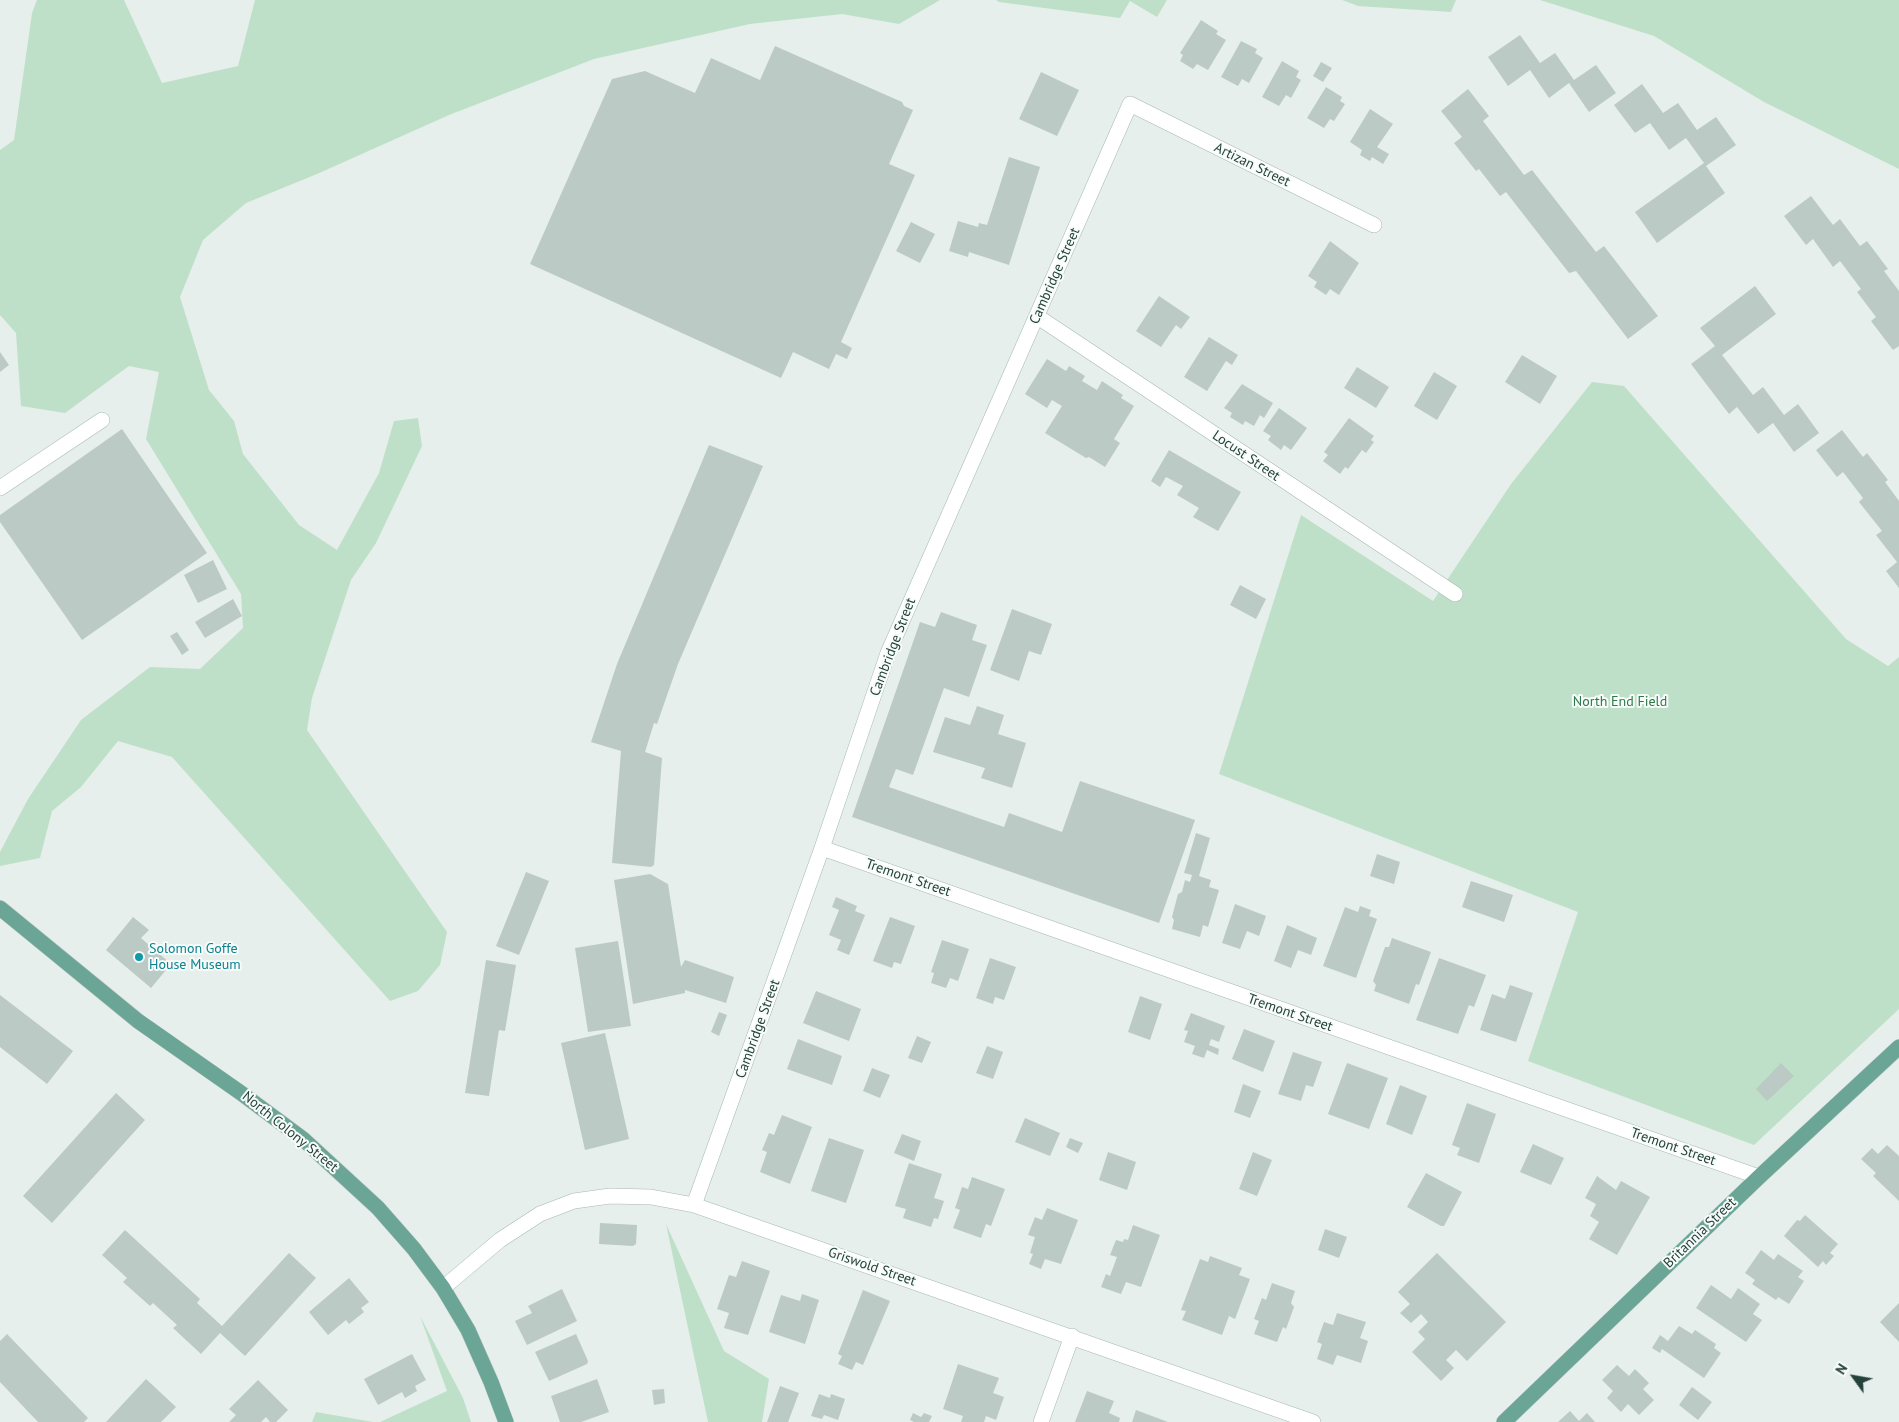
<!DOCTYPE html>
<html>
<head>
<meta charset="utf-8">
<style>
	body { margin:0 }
	#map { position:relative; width:1899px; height:1422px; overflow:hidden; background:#e6efeb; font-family:"PT Sans",sans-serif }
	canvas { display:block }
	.north { position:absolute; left:1829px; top:1352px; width:50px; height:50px; -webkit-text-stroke:4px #f7fbf9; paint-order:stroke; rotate:302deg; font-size:14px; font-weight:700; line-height:20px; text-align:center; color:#24423a }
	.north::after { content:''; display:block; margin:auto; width:18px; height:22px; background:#24423a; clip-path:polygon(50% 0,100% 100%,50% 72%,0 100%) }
</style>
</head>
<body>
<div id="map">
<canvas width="1899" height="1422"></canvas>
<div class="north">N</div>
</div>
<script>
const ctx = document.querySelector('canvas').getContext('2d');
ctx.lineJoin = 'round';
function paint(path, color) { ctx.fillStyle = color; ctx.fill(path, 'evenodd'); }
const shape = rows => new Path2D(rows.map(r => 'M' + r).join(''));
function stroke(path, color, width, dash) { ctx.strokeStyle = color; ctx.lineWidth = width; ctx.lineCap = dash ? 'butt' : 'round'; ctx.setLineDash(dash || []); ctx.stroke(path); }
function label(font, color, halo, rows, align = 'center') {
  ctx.font = font + ' "PT Sans",sans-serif'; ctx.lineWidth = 4; ctx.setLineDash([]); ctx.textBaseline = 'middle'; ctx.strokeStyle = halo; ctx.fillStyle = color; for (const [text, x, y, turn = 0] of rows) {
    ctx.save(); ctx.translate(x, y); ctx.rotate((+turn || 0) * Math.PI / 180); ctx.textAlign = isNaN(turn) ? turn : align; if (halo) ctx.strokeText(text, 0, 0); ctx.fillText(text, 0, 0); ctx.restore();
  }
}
paint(shape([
	[37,0,124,0,162,83,238,66,255,0,940,0,899,24,842,14,750,24,594,59,449,115,317,174,246,203,203,240,180,297,209,390,234,421,243,454,299,525,337,550,379,473,394,421,418,418,422,446,376,543,351,580,312,698,307,730,447,932,440,965,418,991,390,1001,172,757,118,741,81,787,52,811,40,858,0,866,0,852,28,799,81,720,150,667,200,669,243,628,241,594,146,439,159,372,129,366,65,413,21,406,16,333,0,315,0,150,14,140,32,13],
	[996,0,1167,0,1157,17,1130,1,1120,18,999,2],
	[1342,0,1456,0,1451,12,1358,6],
	[1540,0,1899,0,1899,169,1764,102,1654,36],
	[1592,382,1624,386,1846,639,1888,666,1899,657,1899,1009,1754,1145,1528,1061,1578,912,1219,774,1301,515,1433,601,1511,484],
	[666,1224,724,1351,769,1379,762,1422,708,1422],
	[420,1316,463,1398,471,1422,380,1422,447,1391],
	[316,1412,373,1422,312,1422]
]), '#bfe0c8');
paint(shape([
	[1201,20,1218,31,1216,34,1226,40,1208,70,1197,64,1193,69,1180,61,1183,55,1180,53],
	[1520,35,1540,63,1555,53,1574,80,1596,65,1616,93,1589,112,1569,83,1549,98,1530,70,1508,86,1488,57],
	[1241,41,1257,49,1255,53,1263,58,1249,83,1242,79,1238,86,1221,77],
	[775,46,902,102,904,106,913,110,889,164,915,175,841,342,852,348,847,359,836,354,829,369,793,352,781,378,530,264,612,79,645,71,695,93,711,58,760,80],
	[1282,61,1299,71,1296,77,1301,80,1291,98,1286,95,1279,106,1262,97],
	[1321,62,1332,68,1323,82,1313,76],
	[1041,72,1079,90,1057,136,1019,119],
	[1642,84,1663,113,1678,103,1697,130,1716,117,1736,145,1706,166,1725,193,1657,243,1635,212,1704,163,1686,138,1669,150,1650,123,1635,133,1614,105],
	[1326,87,1342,97,1340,101,1345,104,1334,121,1330,119,1324,128,1307,118],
	[1468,89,1489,116,1483,121,1524,175,1532,170,1596,252,1604,246,1658,316,1628,339,1576,271,1569,273,1506,192,1500,196,1479,169,1476,171,1454,143,1462,137,1441,111],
	[1370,109,1393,124,1377,147,1389,154,1383,164,1372,157,1370,161,1360,155,1362,150,1350,142],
	[1009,157,1040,167,1009,265,969,252,968,257,949,251,958,221,978,227,979,223,987,225],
	[1811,196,1833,225,1840,219,1860,246,1867,241,1888,269,1884,271,1899,291,1899,346,1893,350,1871,321,1876,317,1857,292,1861,289,1840,261,1833,267,1813,239,1806,245,1784,216],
	[911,222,935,234,920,263,896,251],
	[1330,241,1359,263,1339,295,1330,289,1326,295,1314,287,1317,282,1308,276],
	[1755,286,1776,314,1722,355,1753,395,1763,387,1784,415,1798,404,1819,433,1794,452,1773,423,1758,434,1737,407,1729,414,1691,364,1715,346,1700,328],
	[1159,296,1190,317,1181,329,1176,325,1161,347,1136,331],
	[1209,337,1238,355,1232,365,1226,361,1207,391,1184,377],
	[0,352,9,365,0,372],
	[1522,355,1557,376,1540,404,1505,382],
	[1047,359,1066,371,1069,366,1085,376,1082,381,1097,390,1102,381,1123,395,1121,398,1134,406,1114,439,1120,443,1105,467,1089,457,1086,458,1045,433,1062,406,1052,400,1047,408,1025,394],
	[1357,367,1389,387,1376,408,1344,388],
	[1434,372,1457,386,1437,420,1414,406],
	[1242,384,1273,403,1264,418,1260,415,1254,426,1245,421,1243,425,1230,417,1232,413,1224,408],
	[1279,408,1307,428,1291,450,1284,445,1281,450,1268,440,1271,436,1263,431],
	[1349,418,1374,436,1371,440,1374,442,1366,453,1362,450,1348,469,1345,467,1340,474,1323,461,1328,455,1324,452],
	[122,429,207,553,82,640,0,522,0,515],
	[1842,430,1863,457,1867,453,1888,480,1885,482,1899,501,1899,588,1886,571,1897,562,1876,535,1882,531,1859,502,1863,498,1843,472,1837,477,1816,450],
	[709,445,763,466,678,664,657,724,654,723,645,752,662,758,654,865,651,867,612,863,621,751,591,742,617,664],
	[1169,450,1241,492,1218,531,1193,517,1199,508,1177,495,1183,486,1166,477,1160,487,1151,481],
	[213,560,227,589,198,603,184,575],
	[1240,585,1266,599,1256,619,1230,605],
	[233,599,242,616,205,638,195,622],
	[1012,609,1052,624,1041,655,1029,651,1019,681,990,670],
	[941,612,977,625,972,640,987,645,969,697,944,688,913,775,896,769,889,787,1004,827,1009,813,1062,832,1080,781,1195,820,1159,923,852,817,920,622,935,627],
	[177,632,189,650,182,655,170,636],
	[977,706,1004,715,998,734,1026,743,1012,788,981,778,985,768,933,752,945,717,970,725],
	[1196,833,1210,838,1199,876,1211,880,1209,887,1219,890,1208,927,1203,925,1200,937,1172,929,1174,920,1172,917,1178,894,1182,892,1185,880,1190,882,1192,875,1184,873],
	[1377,854,1400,862,1394,884,1370,876],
	[526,872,549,881,519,955,496,946],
	[650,874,668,884,681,967,685,960,734,977,726,1003,685,990,685,993,633,1004,614,880],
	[1471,881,1513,895,1504,922,1462,907],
	[836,897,857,906,855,911,865,915,849,955,837,950,841,940,829,935,839,910,832,907],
	[1235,904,1266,916,1259,936,1247,931,1240,949,1222,943],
	[1360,906,1371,910,1369,916,1377,919,1356,978,1323,966,1345,907,1358,912],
	[133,917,149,930,141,938,171,964,151,988,106,950],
	[890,917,915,926,901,964,894,962,892,968,873,961],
	[1287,925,1317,938,1311,955,1298,950,1291,968,1274,961],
	[1392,938,1431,952,1419,985,1416,984,1409,1004,1374,991,1376,985,1373,981,1385,947,1389,947],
	[942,940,969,949,958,981,950,978,946,988,931,983,934,973,931,972],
	[618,941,631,1026,588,1032,575,948],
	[990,958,1016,967,1004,1000,995,997,993,1004,976,998],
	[1439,958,1486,975,1474,1007,1469,1005,1458,1034,1416,1020],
	[486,960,516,965,505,1031,499,1030,489,1096,465,1093],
	[1510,985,1533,993,1516,1042,1480,1030,1492,994,1505,999],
	[816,991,861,1009,849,1041,803,1023],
	[0,995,73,1051,47,1084,0,1047],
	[1140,996,1162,1004,1150,1040,1128,1032],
	[719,1012,727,1015,719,1036,711,1032],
	[1191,1013,1225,1026,1219,1042,1211,1039,1209,1045,1219,1049,1218,1055,1207,1050,1204,1058,1192,1054,1195,1046,1184,1042,1188,1031,1184,1030],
	[1244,1029,1275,1041,1263,1072,1232,1059],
	[605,1033,629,1139,585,1150,561,1043],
	[917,1036,931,1042,922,1063,908,1058],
	[798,1039,842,1056,832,1085,787,1069],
	[987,1046,1003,1052,993,1079,976,1073],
	[1293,1052,1322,1062,1313,1087,1306,1085,1301,1101,1278,1094],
	[1347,1063,1388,1078,1369,1129,1328,1114],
	[1781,1063,1794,1076,1767,1101,1756,1089],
	[872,1068,890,1075,880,1098,863,1091],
	[1243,1084,1261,1091,1250,1118,1234,1112],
	[1400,1085,1427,1096,1412,1135,1386,1124],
	[116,1093,145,1120,52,1223,23,1196],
	[1467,1103,1496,1114,1479,1163,1457,1155,1460,1148,1452,1145],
	[782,1115,812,1127,790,1184,760,1172,767,1152,762,1150,769,1133,774,1135],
	[1025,1118,1060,1133,1050,1156,1015,1142],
	[902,1134,921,1141,914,1161,894,1153],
	[829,1138,864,1150,846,1203,811,1191],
	[1070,1138,1083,1143,1078,1153,1066,1147],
	[1533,1144,1564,1158,1551,1185,1520,1172],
	[1887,1145,1899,1156,1899,1201,1873,1176,1876,1173,1861,1159,1872,1148,1878,1154],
	[1108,1152,1136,1162,1127,1190,1099,1180],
	[1253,1152,1272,1160,1257,1196,1239,1189],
	[909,1163,942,1174,934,1198,944,1201,938,1219,934,1218,931,1227,903,1218,906,1209,895,1206],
	[1426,1173,1462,1192,1444,1226,1441,1226,1407,1207],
	[1597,1176,1616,1190,1621,1181,1650,1197,1617,1255,1589,1239,1599,1222,1590,1216,1596,1204,1585,1198],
	[972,1177,1005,1189,991,1226,986,1224,981,1238,953,1228,960,1210,955,1208,962,1187,968,1189],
	[1047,1208,1078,1220,1061,1264,1045,1259,1041,1269,1029,1264,1033,1254,1030,1253,1035,1237,1028,1235,1035,1217,1042,1220],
	[1805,1215,1838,1244,1830,1253,1834,1256,1826,1265,1823,1261,1818,1267,1784,1236,1797,1220,1800,1221],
	[600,1223,637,1225,636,1244,633,1246,599,1244],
	[1133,1225,1160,1235,1141,1287,1126,1282,1121,1294,1101,1287,1106,1274,1110,1276,1117,1257,1110,1255,1116,1240,1123,1242,1124,1239,1128,1240],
	[1325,1229,1347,1237,1339,1258,1318,1250],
	[125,1230,200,1299,197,1303,222,1326,289,1253,316,1278,245,1356,220,1333,201,1354,173,1328,177,1325,153,1303,150,1306,123,1282,127,1278,102,1255],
	[1761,1250,1774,1260,1778,1254,1803,1271,1798,1277,1804,1281,1789,1304,1778,1297,1776,1300,1752,1284,1755,1280,1745,1273],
	[1437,1253,1506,1322,1467,1361,1456,1350,1446,1360,1454,1368,1441,1381,1412,1352,1425,1339,1418,1332,1428,1322,1421,1314,1411,1323,1400,1313,1410,1304,1398,1292],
	[1210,1256,1242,1268,1239,1275,1250,1279,1235,1319,1229,1316,1222,1335,1182,1320,1186,1311,1181,1310,1200,1259,1208,1262],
	[742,1261,770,1271,748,1335,724,1328,729,1313,717,1309,729,1275,736,1277],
	[349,1278,369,1302,361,1308,364,1312,349,1324,346,1320,328,1335,309,1312],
	[1272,1283,1295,1291,1291,1303,1294,1307,1286,1329,1283,1327,1277,1342,1254,1334,1259,1321,1254,1319,1262,1298,1266,1300],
	[1711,1285,1731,1299,1738,1288,1760,1304,1753,1314,1762,1320,1746,1342,1696,1308],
	[562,1289,577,1321,527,1345,515,1321,532,1313,528,1306],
	[863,1290,890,1301,863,1365,856,1362,852,1370,838,1364,842,1356,838,1354],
	[802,1294,819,1300,805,1344,769,1332,781,1295,800,1301],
	[1899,1303,1899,1342,1880,1322],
	[1337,1313,1366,1322,1360,1338,1368,1341,1361,1363,1337,1355,1333,1365,1317,1359,1322,1344,1317,1342,1324,1322,1333,1325],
	[1679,1326,1692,1334,1695,1330,1716,1344,1714,1348,1721,1353,1704,1378,1662,1349,1660,1353,1652,1348,1660,1335,1668,1341],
	[7,1334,88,1418,84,1422,38,1422,0,1382,0,1341],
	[576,1334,588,1361,587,1364,549,1381,535,1352],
	[412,1354,426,1380,415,1386,417,1391,405,1398,402,1392,378,1405,364,1379],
	[958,1364,999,1378,993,1393,1004,1397,996,1420,986,1416,984,1422,961,1422,963,1416,943,1409],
	[1617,1365,1629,1376,1635,1369,1649,1383,1643,1389,1654,1400,1639,1415,1628,1404,1621,1412,1607,1398,1613,1391,1602,1380],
	[146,1379,176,1407,161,1422,106,1422],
	[597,1379,609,1412,581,1422,560,1422,551,1396],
	[258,1380,288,1410,276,1422,270,1422,266,1417,261,1422,229,1422,236,1415,229,1409],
	[780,1386,799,1393,788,1422,767,1422],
	[1692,1387,1712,1402,1698,1420,1679,1405],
	[664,1389,665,1403,654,1405,652,1390],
	[1087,1391,1114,1401,1109,1413,1120,1418,1119,1422,1075,1422],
	[819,1394,830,1398,831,1394,845,1399,838,1420,824,1415,822,1419,811,1416],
	[1136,1410,1168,1422,1132,1422],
	[1570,1411,1579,1421,1587,1413,1595,1422,1558,1422],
	[913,1413,921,1417,924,1413,932,1416,929,1422,914,1422,910,1420]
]), '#bbcac4');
const minor = shape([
	[1038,317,1455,594],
	[0,488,102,420],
	[822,848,1759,1177],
	[694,1205,822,848,888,653,1130,104,1374,225],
	[443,1288,500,1240,540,1214,574,1201,610,1196,651,1197,694,1205,1313,1422],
	[1041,1422,1072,1336]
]);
const major = shape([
	[0,908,138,1021,241,1093,303,1139,378,1208,414,1249,443,1288,468,1330,491,1382,506,1422],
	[1504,1422,1759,1177,1899,1047]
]);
stroke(minor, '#a8b8b2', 16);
stroke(major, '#c2cac8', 16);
stroke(minor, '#fff', 15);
stroke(major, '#6aa596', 15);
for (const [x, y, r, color] of [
	[139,957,5,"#0f9aa8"]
]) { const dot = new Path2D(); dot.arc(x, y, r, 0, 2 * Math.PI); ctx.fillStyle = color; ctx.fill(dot); stroke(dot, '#f7fbf9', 2); }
label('14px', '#24423a', '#f7fbf9', [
	["Artizan Street",1252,165,26],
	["Cambridge Street",1055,276,-66],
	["Locust Street",1246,456,34],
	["Cambridge Street",893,647,-69],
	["Tremont Street",908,878,19],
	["Tremont Street",1290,1013,19],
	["Cambridge Street",758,1029,-70],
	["North Colony Street",290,1132,39],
	["Tremont Street",1673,1147,19],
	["Britannia Street",1700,1233,-44],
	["Griswold Street",872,1267,19]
]);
label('14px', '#2d7a4b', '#f7fbf9', [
	["North End Field",1620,702]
]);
label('14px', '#0d838f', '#f7fbf9', [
	["Solomon Goffe",149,949],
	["House Museum",149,965]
], 'left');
</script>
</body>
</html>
